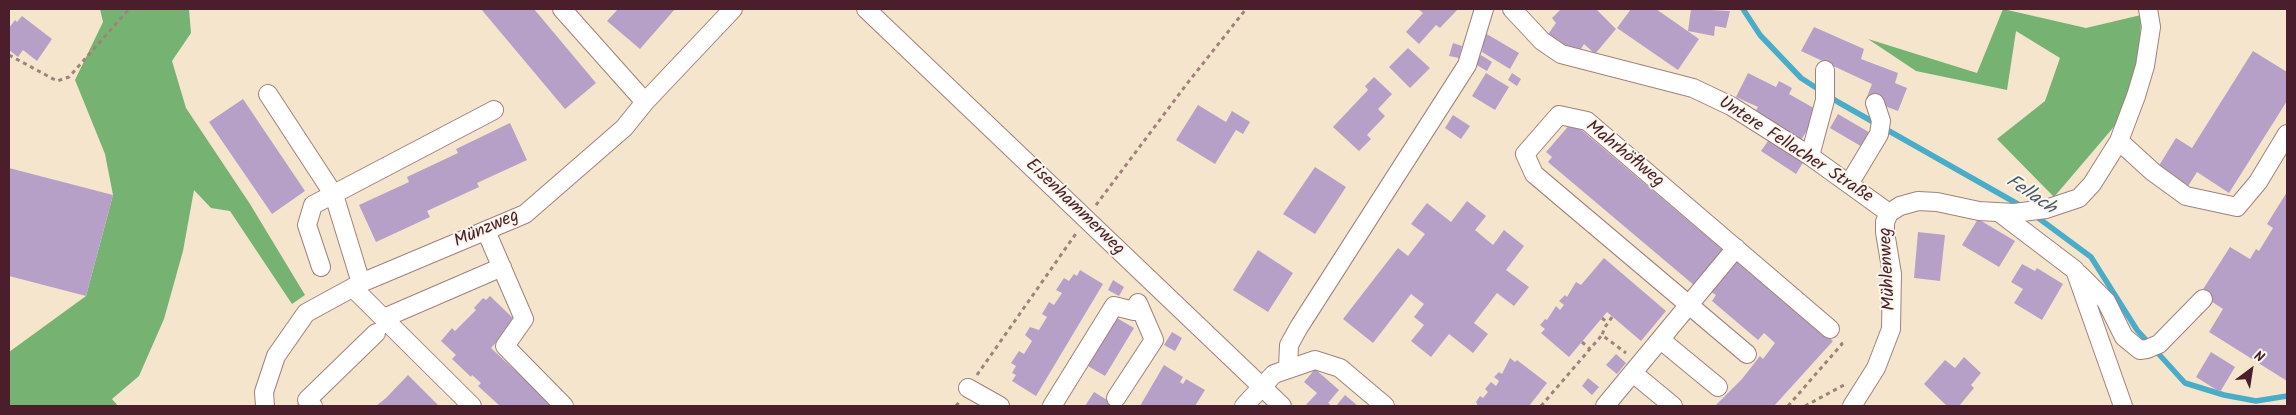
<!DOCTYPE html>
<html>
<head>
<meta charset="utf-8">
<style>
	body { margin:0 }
	#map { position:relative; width:2296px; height:415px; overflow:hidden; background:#f5e5cd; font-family:Kalam,sans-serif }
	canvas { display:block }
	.frame { position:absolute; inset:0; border:10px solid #4a1f2b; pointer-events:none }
	.north { position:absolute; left:2226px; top:345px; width:50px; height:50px; -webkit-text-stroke:4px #fbf7ec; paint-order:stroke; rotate:31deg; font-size:14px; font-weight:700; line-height:20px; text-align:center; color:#4a1f2b }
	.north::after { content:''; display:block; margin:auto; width:18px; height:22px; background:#4a1f2b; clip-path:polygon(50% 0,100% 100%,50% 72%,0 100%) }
</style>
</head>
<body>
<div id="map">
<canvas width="2296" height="415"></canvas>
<div class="frame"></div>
<div class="north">N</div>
</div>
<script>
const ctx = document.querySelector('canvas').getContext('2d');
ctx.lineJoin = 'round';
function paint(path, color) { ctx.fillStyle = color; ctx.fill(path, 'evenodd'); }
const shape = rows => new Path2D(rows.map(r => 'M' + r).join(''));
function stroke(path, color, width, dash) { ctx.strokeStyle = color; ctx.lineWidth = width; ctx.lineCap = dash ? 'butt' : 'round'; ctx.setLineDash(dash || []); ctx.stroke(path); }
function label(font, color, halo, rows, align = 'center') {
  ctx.font = font + ' Kalam,sans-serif'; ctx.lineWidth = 4; ctx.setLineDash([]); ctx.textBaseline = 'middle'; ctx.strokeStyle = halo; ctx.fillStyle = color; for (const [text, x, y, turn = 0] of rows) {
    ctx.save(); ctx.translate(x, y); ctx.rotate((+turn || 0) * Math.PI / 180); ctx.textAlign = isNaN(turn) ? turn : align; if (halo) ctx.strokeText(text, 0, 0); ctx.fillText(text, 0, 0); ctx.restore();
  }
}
paint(shape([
	[100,9,189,9,191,33,172,61,186,108,250,204,305,295,292,304,230,211,211,208,194,190,183,251,164,319,139,376,112,399,118,406,9,406,9,352,86,296,113,195,105,154,75,80,103,22],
	[2003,9,2086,28,2141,15,2140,50,2124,115,2054,197,1997,139,2045,101,2060,58,2016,31,2007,90,1916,71,1868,39,1977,73]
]), '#76b272');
stroke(shape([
	[1743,9,1760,35,1801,78,1838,102,2023,207],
	[2033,214,2091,257,2137,330,2185,383,2224,395,2256,401,2287,396]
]), '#49acc8', 5.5);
paint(shape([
	[481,9,534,9,596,83,565,109],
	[618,9,675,9,640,49,607,21],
	[1418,9,1458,9,1440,28,1436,25,1419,44,1406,32,1423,13],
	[1561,9,1596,9,1616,29,1595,54,1584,44,1577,56,1546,37,1556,23,1552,18],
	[1631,9,1656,9,1699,39,1678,70,1617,28],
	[1691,9,1730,11,1726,28,1715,26,1714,36,1688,31],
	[22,16,52,39,37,61,23,50,18,57,9,50,9,28,15,20,17,22],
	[1814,27,1864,49,1861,59,1898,73,1895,83,1907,88,1898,111,1866,99,1872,84,1801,51],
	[1485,33,1519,53,1510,69,1482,52],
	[1453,43,1462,46,1459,58,1449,56],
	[1408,48,1430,68,1410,88,1389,67],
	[2253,51,2287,72,2287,101,2229,193,2197,172,2185,191,2155,172,2176,138,2192,148],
	[1481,55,1492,62,1487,71,1475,64],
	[1486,73,1509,87,1495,110,1472,96],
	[1512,73,1521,79,1517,86,1508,80],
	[1748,73,1776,87,1779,81,1792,88,1789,94,1819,111,1798,145,1753,115,1758,107,1736,97],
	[1374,77,1392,94,1378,109,1385,116,1367,135,1371,139,1359,151,1333,127,1368,90,1365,86],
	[243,99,305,191,272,214,209,122],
	[1198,105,1226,122,1232,111,1250,122,1243,134,1236,130,1215,164,1176,140],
	[1838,114,1872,134,1864,148,1830,128],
	[1453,115,1470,126,1461,139,1445,128],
	[1572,122,1724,251,1695,286,1548,162,1552,157,1546,152],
	[510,123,527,160,477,183,479,187,427,211,430,217,376,242,359,205,409,182,407,177,458,153,456,149],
	[1773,134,1807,156,1796,174,1761,151],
	[1315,167,1346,187,1315,234,1283,214],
	[9,168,113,195,86,296,9,276],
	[2287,192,2287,381,2209,332,2223,309,2200,294,2230,247,2250,259,2256,249,2259,251,2273,228,2267,224],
	[1467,201,1486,216,1475,230,1493,245,1504,230,1524,246,1506,270,1529,287,1514,306,1497,293,1474,323,1488,334,1473,353,1449,334,1431,357,1411,341,1424,325,1414,317,1424,304,1411,294,1373,343,1343,319,1398,248,1408,256,1425,234,1411,224,1427,203,1451,222],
	[1978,219,2015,241,1999,267,1962,245],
	[1918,232,1945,235,1940,281,1914,278],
	[1258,250,1293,273,1268,312,1233,290],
	[1604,258,1666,311,1641,341,1607,312,1569,357,1541,333,1545,329,1540,325,1545,319,1547,320,1556,306,1560,310,1564,305,1559,301,1565,295,1567,297,1576,282,1581,285],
	[1737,262,1833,341,1774,406,1715,406,1742,379,1760,356,1763,359,1775,343,1764,333,1758,340,1712,301,1716,295,1711,292],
	[2022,264,2035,271,2037,268,2063,284,2042,320,2014,303,2023,289,2011,282],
	[1080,270,1103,284,1036,396,1012,381,1016,375,1012,373,1016,366,1011,363,1019,351,1024,354,1032,341,1025,335,1030,327,1039,330,1047,317,1042,314,1049,302,1054,305,1062,293,1056,290,1064,278,1069,281,1074,274,1077,276],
	[1113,280,1124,287,1119,296,1108,290],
	[490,296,516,321,491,348,553,406,500,406,478,386,481,383,472,375,471,377,452,359,456,355,441,341,452,328,455,331,476,310,474,308,483,298,486,300],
	[1117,318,1134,328,1105,376,1088,366],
	[1172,332,1182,338,1175,351,1164,345],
	[2211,352,2235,367,2220,392,2196,377],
	[1616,354,1626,363,1617,374,1606,365],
	[1964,357,1981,373,1971,385,1974,388,1959,406,1947,406,1924,384,1945,360,1955,368],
	[1510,358,1515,362,1517,360,1547,383,1529,406,1478,406,1476,402,1480,396,1483,398,1488,392,1485,389,1491,382,1496,386,1499,381,1494,377,1499,372,1502,374],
	[1164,365,1183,377,1180,382,1183,384,1186,379,1205,390,1195,406,1140,406],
	[1315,369,1339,390,1328,403,1330,404,1329,406,1305,406,1317,393,1304,382],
	[408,375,438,405,376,406,386,398],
	[1588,378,1599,387,1592,395,1582,386],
	[1094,392,1117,406,1085,406],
	[1345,395,1358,406,1336,406]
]), '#b6a0c8');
const minor = shape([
	[562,9,645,102],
	[866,9,1282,406],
	[1512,9,1542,41,1561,54,1693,88,1731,106,1810,156,1889,213],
	[268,94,334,195,361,283],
	[2119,141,2153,172,2186,196,2237,207,2258,182,2287,134],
	[1810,156,1825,100,1825,70],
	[1849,184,1879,134,1881,121,1875,103],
	[1889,213,1900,206,1918,201,1937,202,1979,211,2014,213,2046,209,2079,198,2092,184,2119,141,2136,96,2145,66,2151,27,2148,9],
	[2000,213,2075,270,2123,406],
	[486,231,524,319,505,346,564,406],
	[321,267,307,225,313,205,494,110],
	[2079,274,2106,301,2124,337,2140,350,2147,349,2159,344,2203,299],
	[353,288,472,406],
	[384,318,502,267],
	[1661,340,1718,387],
	[1747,354,1534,174,1525,154,1559,115,1587,121,1830,329],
	[1288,368,1289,345,1299,327,1467,65,1484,9],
	[1633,373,1673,406],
	[968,388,1000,406],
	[1116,398,1154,340,1138,303],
	[265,406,264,392,276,356,306,313,361,283,525,214,624,128,645,102,733,9],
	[313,406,307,400,376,333],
	[1052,406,1114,306,1134,311],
	[1244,406,1274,374,1315,360,1340,368,1385,406],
	[1605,406,1736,248],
	[1852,406,1876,368,1891,329,1892,274,1885,232,1885,222,1889,213]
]);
stroke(minor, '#a0827c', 20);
stroke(shape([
	[9,55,57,81,69,77,129,9],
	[1096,205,1186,85,1246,9],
	[1612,317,1605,327,1602,335,1626,353],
	[1602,318,1608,323],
	[1582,342,1590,349],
	[977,375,1077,232],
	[956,406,960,401],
	[1541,406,1602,335],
	[1788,406,1842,344,1840,341],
	[1805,406,1844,385]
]), '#a0827c', 3, [4, 4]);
stroke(minor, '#fff', 18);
label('18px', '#4a1f2b', '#fbf7ec', [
	["Untere Fellacher Straße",1795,151,33],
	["Mahrhöflweg",1624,155,39],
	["Eisenhammerweg",1074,208,44],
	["Münzweg",487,230,-24],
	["Mühlenweg",1889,269,-93]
]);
label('italic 19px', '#4a576a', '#fbf7ec', [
	["Fellach",2030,196,34]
]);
</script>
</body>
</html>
